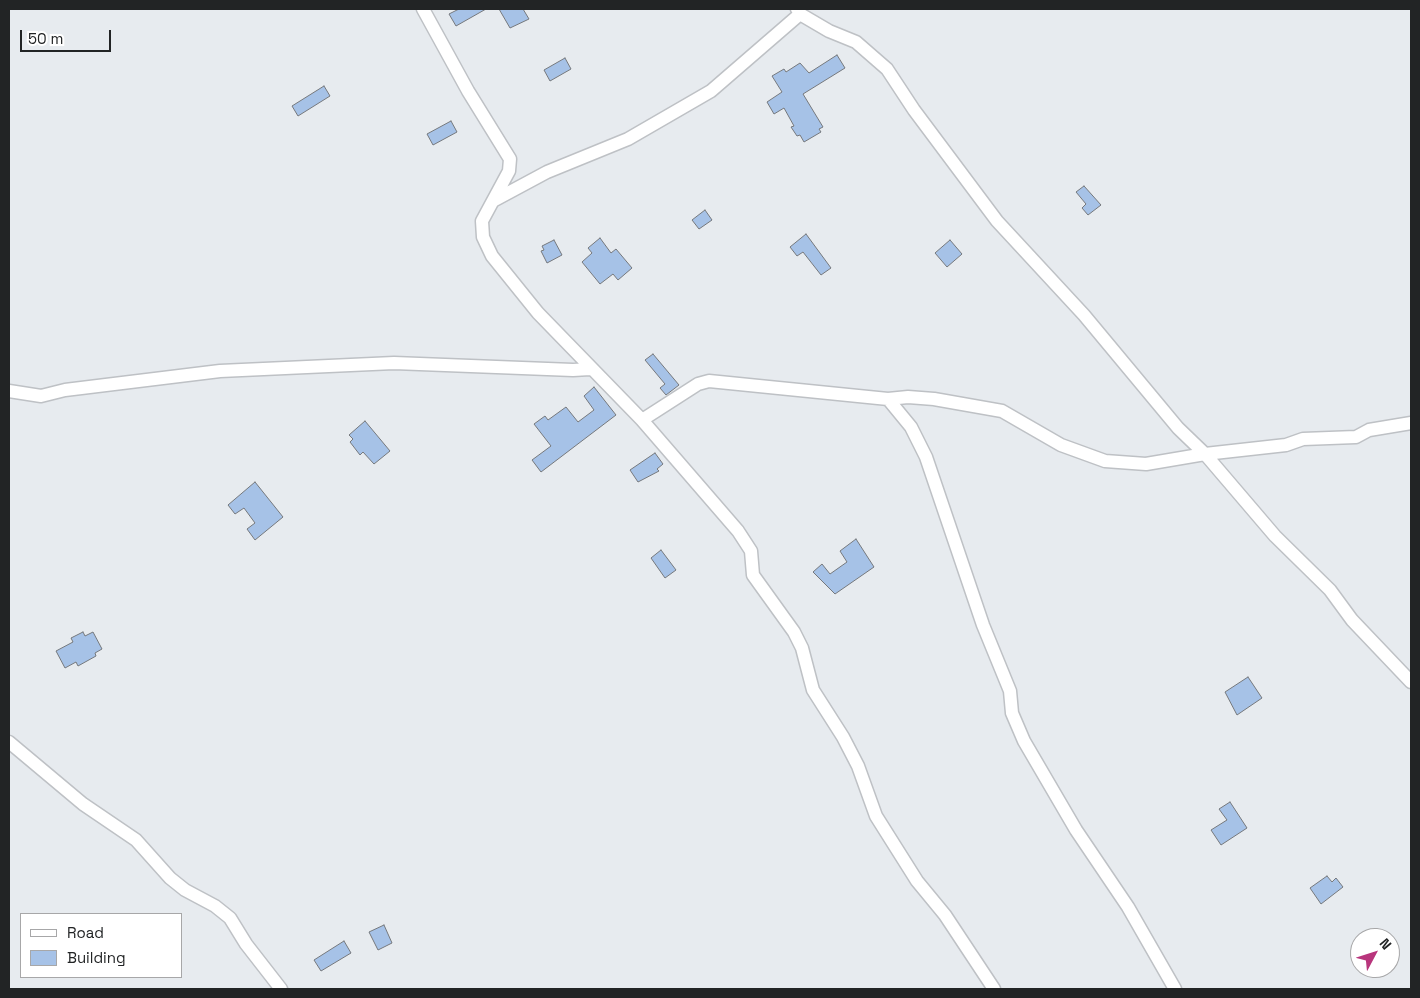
<!DOCTYPE html>
<html>
<head>
<meta charset="utf-8">
<style>
	body { margin:0 }
	#map { position:relative; width:1420px; height:998px; overflow:hidden; background:#e7ebef; font-family:"Space Grotesk",sans-serif }
	canvas { display:block }
	.frame { position:absolute; inset:0; border:10px solid #222425; pointer-events:none }
	.legend { position:absolute; left:20px; top:913px; width:162px; height:65px; box-sizing:border-box; background:#fff; border:1px solid #a7a7a8; margin:0; padding:6px 9px; list-style:none; font-size:15px; color:#222425 }
	.legend li { display:flex; align-items:center; gap:10px; height:25px }
	.legend b { width:25px; border:1px solid #a7a7a8 }
	.north { position:absolute; left:1350px; top:928px; width:50px; height:50px; box-sizing:border-box; background:#fff; border:1px solid #a7a7a8; border-radius:50%; rotate:50deg; font-size:14px; font-weight:700; line-height:20px; text-align:center; color:#222425 }
	.north::after { content:''; display:block; margin:auto; width:18px; height:22px; background:#b8357c; clip-path:polygon(50% 0,100% 100%,50% 72%,0 100%) }
	.scale { position:absolute; left:20px; top:30px; width:91px; height:22px; box-sizing:border-box; border:2px solid #222425; border-top:0; padding-left:6px; font-size:15px; line-height:18px; white-space:nowrap; color:#222425; -webkit-text-stroke:4px #fff; paint-order:stroke }
</style>
</head>
<body>
<div id="map">
<canvas width="1420" height="998"></canvas>
<div class="frame"></div>
<ul class="legend">
<li><b style="height:6px;background:#fff"></b>Road</li>
<li><b style="height:14px;background:#a6c2e7"></b>Building</li>
</ul>
<div class="north">N</div>
<div class="scale">50 m</div>
</div>
<script>
const ctx = document.querySelector('canvas').getContext('2d');
ctx.lineJoin = 'round';
function paint(path, color) { ctx.fillStyle = color; ctx.fill(path, 'evenodd'); }
const shape = rows => new Path2D(rows.map(r => 'M' + r).join(''));
function stroke(path, color, width, dash) { ctx.strokeStyle = color; ctx.lineWidth = width; ctx.lineCap = dash ? 'butt' : 'round'; ctx.setLineDash(dash || []); ctx.stroke(path); }
const building = shape([
	[459,9,486,9,456,26,449,14,459,9],
	[499,9,523,9,529,19,510,28,499,9],
	[837,55,845,68,803,94,823,127,819,129,821,132,804,142,800,135,797,136,791,127,794,126,784,108,774,114,767,102,782,92,772,76,784,69,786,72,800,63,809,73,837,55],
	[565,58,571,69,550,81,544,70,565,58],
	[324,86,330,96,298,116,292,106,324,86],
	[451,121,457,132,433,145,427,134,451,121],
	[1084,186,1101,205,1088,215,1082,208,1086,204,1076,192,1084,186],
	[705,210,712,220,699,229,692,220,705,210],
	[806,234,831,268,821,275,803,252,797,256,790,247,806,234],
	[600,238,611,253,616,249,632,268,618,280,613,274,600,284,582,262,592,253,588,248,600,238],
	[554,240,562,255,547,263,541,251,544,250,542,246,554,240],
	[950,240,962,254,947,267,935,253,950,240],
	[653,354,679,385,666,395,660,388,665,384,645,360,653,354],
	[594,387,616,415,541,472,532,460,551,446,534,424,545,416,548,420,566,407,578,422,594,410,584,396,594,387],
	[365,421,390,451,374,464,363,452,360,455,350,442,353,439,349,435,365,421],
	[655,453,663,464,657,469,659,471,638,482,630,470,655,453],
	[255,482,283,517,255,540,247,529,255,523,244,508,235,514,228,505,255,482],
	[856,539,874,567,835,594,813,572,822,564,830,574,847,562,840,551,856,539],
	[661,550,676,570,665,578,651,558,661,550],
	[83,632,85,636,93,632,102,649,95,653,96,656,78,666,76,662,65,668,56,651,73,642,71,638,83,632],
	[1248,677,1262,698,1237,715,1225,692,1248,677],
	[1230,802,1247,828,1221,845,1211,830,1227,820,1219,809,1230,802],
	[1327,876,1332,882,1336,878,1343,887,1321,904,1310,888,1327,876],
	[384,925,392,943,378,950,369,932,384,925],
	[344,941,351,953,321,971,314,960,344,941]
]);
paint(building, '#a6c2e7');
stroke(building, '#75787c', 1);
const street = shape([
	[423,9,468,91,510,159,509,171,482,221,483,237,492,256,538,313,642,420,738,531,751,551,753,575,794,632,802,648,813,690,843,737,858,766,876,816,917,881,945,915,994,989],
	[797,9,800,14,829,31,856,42,887,69,914,110,997,221,1084,315,1178,428,1205,454,1275,536,1330,590,1352,620,1411,682],
	[493,201,547,172,628,139,711,91,800,14],
	[9,391,41,396,65,390,220,371,394,363,573,370,590,369],
	[642,420,698,384,709,381,888,399],
	[9,742,83,804,136,840,170,878,185,890,215,906,230,918,246,944,281,989],
	[1175,989,1128,907,1076,830,1024,741,1012,713,1010,691,983,625,926,457,911,427,888,399,908,397,934,399,1002,411,1061,445,1105,461,1146,464,1205,454,1286,445,1303,439,1356,437,1369,430,1411,423]
]);
stroke(street, '#bec1c5', 15);
stroke(street, '#fff', 12);
</script>
</body>
</html>
